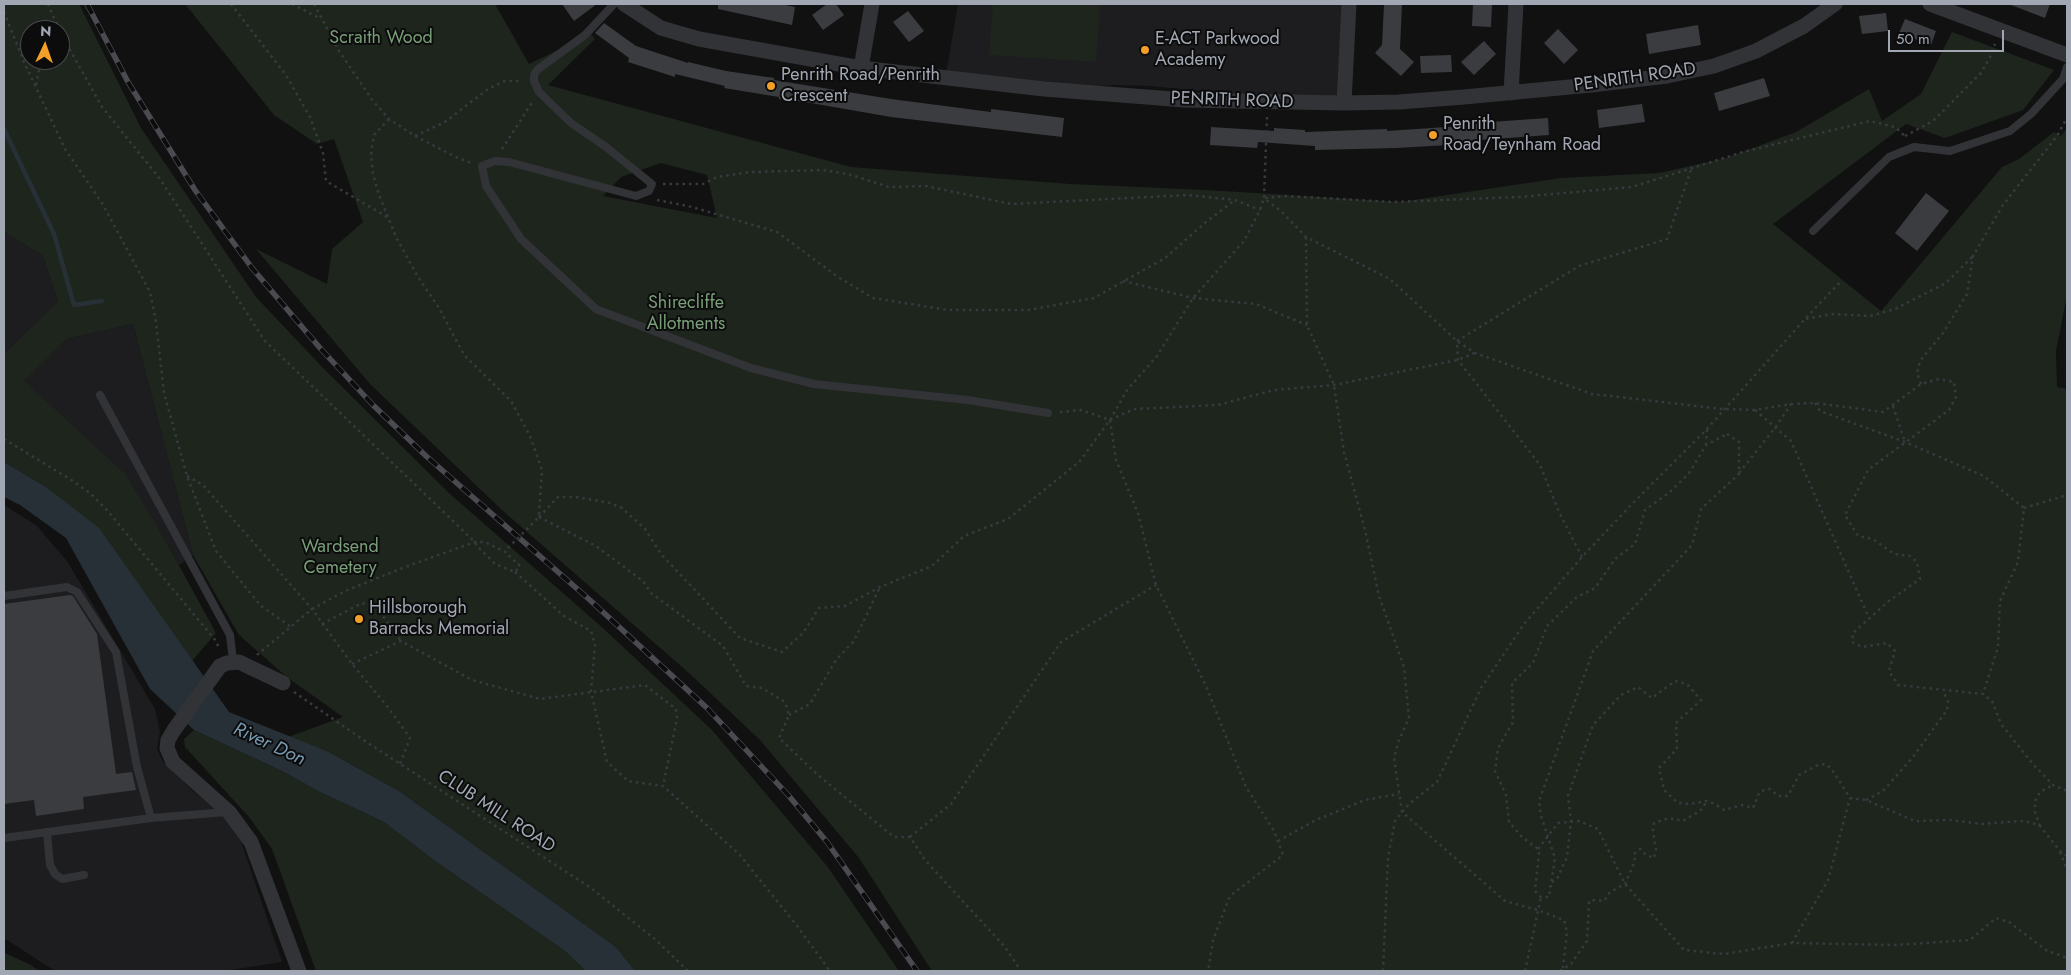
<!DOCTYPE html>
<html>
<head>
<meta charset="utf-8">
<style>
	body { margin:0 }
	#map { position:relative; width:2071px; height:975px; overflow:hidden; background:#111112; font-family:Jost,sans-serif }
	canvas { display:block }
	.frame { position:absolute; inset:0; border:5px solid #a2a8b3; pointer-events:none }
	.north { position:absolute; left:20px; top:20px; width:50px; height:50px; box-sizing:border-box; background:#0c0c0d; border:1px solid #484a4f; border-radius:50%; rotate:3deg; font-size:14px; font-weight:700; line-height:20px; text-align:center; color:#a2a8b3 }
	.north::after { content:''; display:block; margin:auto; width:18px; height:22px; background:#f49f27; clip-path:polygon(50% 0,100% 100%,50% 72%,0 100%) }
	.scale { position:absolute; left:1888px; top:30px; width:116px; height:22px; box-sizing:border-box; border:2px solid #a2a8b3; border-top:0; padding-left:6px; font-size:15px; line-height:18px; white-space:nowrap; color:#a2a8b3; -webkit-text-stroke:4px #0c0c0d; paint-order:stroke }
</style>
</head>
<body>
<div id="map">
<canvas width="2071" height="975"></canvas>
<div class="frame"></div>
<div class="north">N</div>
<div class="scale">50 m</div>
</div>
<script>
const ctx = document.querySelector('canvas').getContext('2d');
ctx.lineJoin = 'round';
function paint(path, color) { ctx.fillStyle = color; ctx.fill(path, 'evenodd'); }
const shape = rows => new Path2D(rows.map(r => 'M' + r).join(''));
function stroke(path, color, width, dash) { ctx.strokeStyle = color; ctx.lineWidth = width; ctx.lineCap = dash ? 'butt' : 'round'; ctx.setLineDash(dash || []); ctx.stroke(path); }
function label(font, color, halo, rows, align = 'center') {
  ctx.font = font + ' Jost,sans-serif'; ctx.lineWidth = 4; ctx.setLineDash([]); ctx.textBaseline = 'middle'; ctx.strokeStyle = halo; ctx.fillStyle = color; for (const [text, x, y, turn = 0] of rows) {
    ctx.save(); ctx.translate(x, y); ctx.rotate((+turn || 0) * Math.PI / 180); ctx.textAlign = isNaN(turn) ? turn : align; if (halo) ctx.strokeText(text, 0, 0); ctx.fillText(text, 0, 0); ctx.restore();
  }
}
paint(shape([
	[958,4,1342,4,1339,90,1336,96,1326,103,1150,86,1117,85,1060,87,946,74],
	[4,232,43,256,58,301,4,354],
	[133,324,193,555,179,565,158,527,23,381,67,339],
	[4,505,36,525,67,561,155,709,160,731,157,749,163,762,193,791,235,824,282,962,224,971,55,971,4,938]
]), '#1d1d1f');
paint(shape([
	[4,4,79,4,141,128,256,297,325,370,449,493,604,629,712,730,827,866,899,971,635,971,616,947,399,791,329,752,288,737,343,717,288,678,239,635,193,555,133,324,67,339,24,381,124,473,158,527,216,633,192,661,150,603,46,487,4,462,4,354,58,301,43,256,4,232],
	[30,30,60,30,60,60,30,60],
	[185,4,495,4,529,64,591,34,595,39,548,85,851,167,1070,184,1207,190,1400,202,1561,178,1659,173,1726,158,1796,132,1869,89,1882,121,1921,94,1952,32,2054,70,2023,110,1945,138,1906,124,1773,224,1881,311,2002,167,2019,159,2054,132,2061,136,2067,128,2067,295,2056,351,2057,387,2067,389,2067,971,932,971,859,858,760,740,689,673,503,511,370,384,256,249,327,284,332,249,363,222,334,139,317,144,274,115],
	[661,163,707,175,717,218,603,196,621,177],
	[993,4,1100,4,1096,62,989,55],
	[194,730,284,772,320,792,384,822,435,861,565,951,586,971,316,971,272,849,249,817,185,747,184,739],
	[5,953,31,965,39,971,5,971]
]), '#1d251d');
paint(shape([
	[4,462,46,487,99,528,229,712,329,752,399,791,616,947,635,971,586,971,565,951,435,861,384,822,320,792,284,772,194,730,150,689,66,538,20,505,4,497]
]), '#273036');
stroke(shape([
	[4,129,54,234,74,305,102,301]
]), '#273036', 4.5);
paint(shape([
	[562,4,597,4,574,21],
	[718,4,780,4,795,7,792,25,718,9],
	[827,4,836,4,844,15,823,30,812,15],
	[1384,4,1402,4,1400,49,1414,62,1401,76,1375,53,1382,45],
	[1473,4,1492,4,1491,27,1472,26],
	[2011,4,2050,4,2045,18,2011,5],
	[908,11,924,31,909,42,893,22],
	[1886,13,1888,31,1862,34,1859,16],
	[1905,19,1936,31,1931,45,1899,33],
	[604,23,636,46,688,63,688,62,726,71,774,78,774,80,891,99,991,112,991,109,1064,118,1062,137,891,117,805,102,779,99,779,97,724,88,725,86,675,74,675,77,628,62,629,58,595,33],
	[1698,25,1701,45,1649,54,1646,34],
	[1558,29,1578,50,1564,64,1544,43],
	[1484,41,1496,54,1474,75,1461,62],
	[1451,55,1452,72,1421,73,1420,56],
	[1764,78,1770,96,1719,111,1714,93],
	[1642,104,1645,122,1599,128,1597,110],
	[1548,118,1549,135,1467,141,1467,144,1396,148,1315,150,1315,146,1258,142,1257,148,1210,145,1211,127,1274,131,1274,128,1305,130,1305,132,1387,129,1387,131,1476,125,1476,123],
	[1926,193,1949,211,1917,251,1895,233],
	[70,595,73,596,97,634,116,774,132,772,136,790,83,797,84,809,36,816,34,800,4,804,4,604]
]), '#3b3c3f');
stroke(shape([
	[48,4,59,30],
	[231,4,286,75,310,117,323,153,326,181,387,217],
	[292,4,321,19],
	[314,4,339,51,373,101,389,119,415,136,458,158,471,163],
	[4,12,24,62,65,149,102,203,150,292,156,322,164,393,187,476,216,551,261,606,291,627],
	[60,32,102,107,160,179,265,341,475,542,477,546,495,564,515,572,520,566,505,552],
	[36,85,41,60],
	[1267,117,1264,198,1283,213,1306,237,1390,279,1457,341,1475,353,1592,394,1723,409,1755,410,1791,404,1815,403,1883,412,1921,384,1939,379,1954,382,1956,397,1949,410,1868,470,1845,515,1858,536,1873,539,1894,554,1910,556,1917,562,1920,579,1890,600,1853,633,1852,642,1862,647,1887,643,1895,651,1889,671,1898,685,1983,694,1992,701,2001,724,2032,763,2053,785,2067,791],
	[389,119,374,135,371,155,373,174,379,195,397,239,418,277,439,308,464,355,511,401,530,436,542,470,539,515],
	[415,136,445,122,488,89,505,81,522,81],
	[1905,136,1933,121,1981,73,1990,57,1995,44],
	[502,149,533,101],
	[663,184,703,184,717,177,750,172,822,170,848,174,889,187,926,186,1011,204,1188,195,1235,200,1260,210],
	[657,200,692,207,777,232,838,277,873,298,948,310,1028,310,1094,298,1165,258,1206,222,1235,200],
	[1306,237,1307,325,1334,385,1344,452,1365,530,1379,596,1404,667,1409,718,1399,740,1394,758,1402,812,1505,901,1538,910,1564,920,1567,932,1563,968],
	[1123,281,1193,298,1256,304,1307,325],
	[1806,319,1832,314,1870,316,1895,309,1946,283,1972,257],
	[1921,384,1917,373,1920,361,1943,333,1967,294,1973,256,2003,205,2057,136,2067,118],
	[1815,403,1820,411,1905,442,1984,476,2024,508,2018,562,2000,601,1998,647,1983,694],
	[1893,406,1905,442],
	[1755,410,1791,441,1869,618],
	[1060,412,1081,410,1110,420,1134,409,1218,405,1274,390,1334,385,1458,360,1474,353],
	[1110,420,1116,460,1138,513,1156,585,1206,686,1246,787,1274,831,1283,855,1230,896,1213,940,1208,971],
	[1727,434,1739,442,1739,474,1701,509,1692,545,1593,651,1539,801,1541,816,1555,858,1549,897,1541,897,1535,891,1539,854,1538,849,1522,837,1509,822,1506,795,1495,771,1498,748,1513,722,1512,683,1533,663,1547,626,1577,597,1595,588,1615,559,1635,544,1645,510,1670,492,1689,473,1706,445,1727,434],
	[4,439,73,481,91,494,106,509,216,641,219,648],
	[1706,445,1707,429],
	[1739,473,1775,428,1791,404],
	[187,476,203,485,312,609,352,664,387,706,410,738,400,764],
	[2024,508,2067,495],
	[539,517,558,497,576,497,610,503,622,508,645,529,661,554,740,638,782,652,803,633,819,608,845,606,880,587,932,566,964,536,1008,519,1079,462,1110,420,1127,390,1157,356,1193,298,1244,241,1260,210,1264,198,1286,196,1393,202,1519,197,1632,187,1743,152,1870,121,1895,127,1906,137],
	[539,517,596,546,643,581,651,593,723,646,746,686,762,688,785,702,789,715,779,738,819,776,894,837,910,837,925,860,1005,947,1021,971],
	[1582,557,1559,512,1540,465,1458,360,1457,341,1579,266,1667,239,1692,167],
	[515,572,564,616,591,631,595,645,591,691,607,762,628,781,663,786,739,854,798,927,830,971],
	[322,624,362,603,377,608,401,641],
	[257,655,312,609,345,591,405,567,475,542,485,542,505,552,508,548],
	[352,664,401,641,472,680,540,699,645,685,676,709,677,719,663,786],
	[294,692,368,743,591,888,656,940,688,971],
	[789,715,810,704,836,660,854,641,880,587],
	[1866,800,1883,791,1913,757,1947,710,1948,701,1943,691],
	[2040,826,2035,812,2035,801,2040,792,2053,785],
	[910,837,951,804,1061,642,1156,585],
	[1278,841,1316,820,1365,800,1399,794],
	[1538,849,1558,823,1579,821,1598,829,1625,884,1684,950,1724,954,1792,943,1896,945,1970,940,1996,918,2009,922,2046,950,2067,958],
	[2060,852,2067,869],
	[1552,882,1557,879,1567,857,1571,821,1568,796,1593,725,1621,695,1638,687,1652,698,1675,681,1687,684,1701,700,1676,723,1677,749,1659,768,1664,790,1678,803,1690,804,1707,801,1715,804,1724,810,1742,805,1753,808,1759,793,1764,790,1770,789,1778,796,1788,796,1799,775,1818,765,1825,764,1831,768,1850,798,1866,800,1915,821,1951,820,1982,824,2019,821,2030,822,2040,826,2060,851,2067,856],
	[1792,943,1828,880,1850,798],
	[1383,971,1388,857,1395,821,1409,804,1437,782,1481,688,1524,624,1582,557,1631,505,1707,429,1805,319,1842,280],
	[1525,971,1541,897],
	[1560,971,1571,964,1587,941,1589,902,1591,900,1604,901,1610,892,1625,884,1635,861,1634,854,1640,849,1646,855,1654,858,1656,850,1653,831,1654,823,1669,818,1683,821,1700,811,1707,801]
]), '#383a3e', 2.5, [2.5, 4]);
stroke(shape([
	[614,4,585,35,537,70,534,75,534,81,539,92,571,123,606,147,652,184,649,191,636,196,509,162,495,161,482,166,486,186,521,239,596,309,751,368,814,384,968,400,1048,413],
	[1813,231,1889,157,1914,147,1950,151,2010,131,2031,114,2063,79,2067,67],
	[100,395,230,635,233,661],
	[4,596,67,587,77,592,116,652,137,767,151,818],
	[47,832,50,865,55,874,62,879,84,875],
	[4,838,151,818,227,812]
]), '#323337', 8);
stroke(shape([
	[624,4,661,28,699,39,861,68,1044,89,1185,100,1344,103,1399,102,1464,97,1591,85,1667,76,1714,66,1756,51,1804,26,1835,4],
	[1930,4,2067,55],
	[861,68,872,4],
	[1511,93,1516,4],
	[1344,103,1349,4],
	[283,683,239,662,227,663,220,666,174,730,168,740,167,748,173,762,229,812,251,842,299,971]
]), '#323337', 15);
const rail = shape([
	[87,4,128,82,195,190,252,268,320,348,373,405,426,456,591,601,707,708,789,796,827,842,917,971]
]);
stroke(rail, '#494b50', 5.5);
stroke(rail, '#0c0c0d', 4, [11]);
stroke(shape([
	[508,548,539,517]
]), '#383a3e', 2.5, [2.5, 4]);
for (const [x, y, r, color] of [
	[1145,50,5,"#f49f27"],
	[771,86,5,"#f49f27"],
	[1433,135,5,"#f49f27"],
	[359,619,5,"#f49f27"]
]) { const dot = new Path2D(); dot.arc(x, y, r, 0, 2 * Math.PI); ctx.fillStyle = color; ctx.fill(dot); stroke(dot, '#0c0c0d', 2); }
label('18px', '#799f78', '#0c0c0d', [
	["Scraith Wood",381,39],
	["Shirecliffe",686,304],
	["Allotments",686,325],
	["Wardsend",340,548],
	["Cemetery",340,569]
]);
label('18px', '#a2a8b3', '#0c0c0d', [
	["E-ACT Parkwood",1155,40],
	["Academy",1155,61],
	["Penrith Road/Penrith",781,76],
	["Crescent",781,97],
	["Penrith",1443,125],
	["Road/Teynham Road",1443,146],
	["Hillsborough",369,609],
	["Barracks Memorial",369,630]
], 'left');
label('18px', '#a2a8b3', '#0c0c0d', [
	["PENRITH ROAD",1635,78,-8],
	["PENRITH ROAD",1232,101,2],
	["CLUB MILL ROAD",496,812,33]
]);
label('italic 19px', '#779ab0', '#0c0c0d', [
	["River Don",269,745,25]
]);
</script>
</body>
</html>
